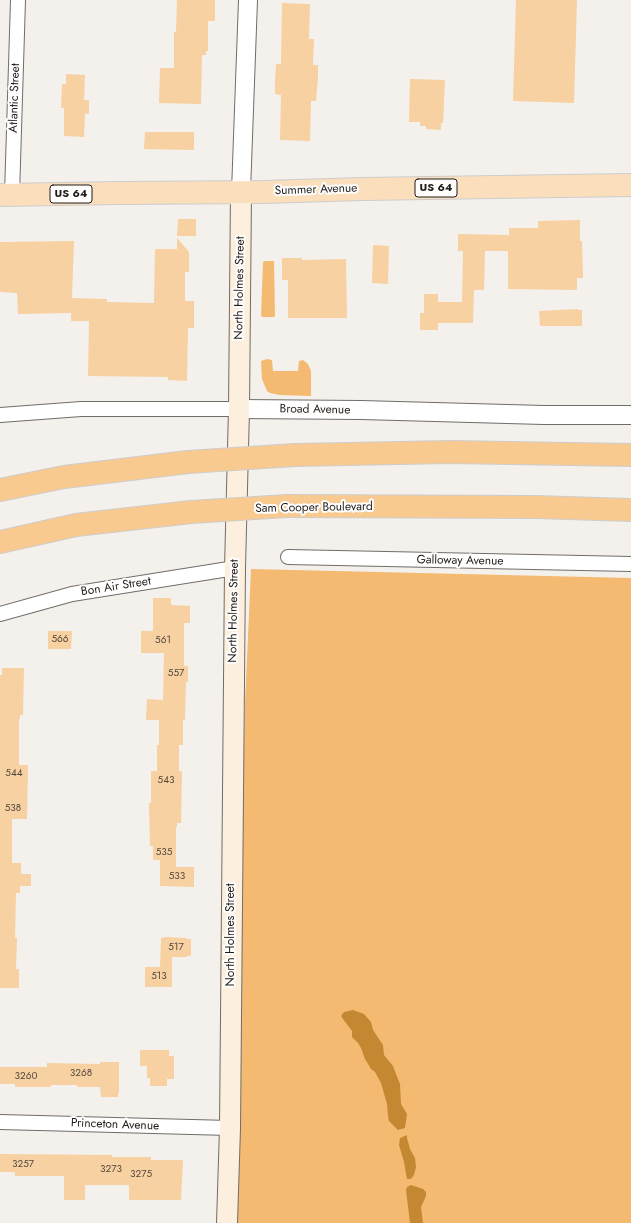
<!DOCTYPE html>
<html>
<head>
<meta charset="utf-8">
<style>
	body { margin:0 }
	canvas { display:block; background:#f4f0ec }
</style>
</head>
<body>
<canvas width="631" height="1223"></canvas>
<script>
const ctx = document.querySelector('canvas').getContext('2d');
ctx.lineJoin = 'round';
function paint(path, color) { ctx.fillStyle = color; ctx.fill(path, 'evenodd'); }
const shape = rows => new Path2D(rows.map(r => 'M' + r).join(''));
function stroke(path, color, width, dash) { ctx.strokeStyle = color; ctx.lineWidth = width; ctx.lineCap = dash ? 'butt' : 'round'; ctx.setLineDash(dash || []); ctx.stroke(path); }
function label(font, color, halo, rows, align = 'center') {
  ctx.font = font + ' Jost,sans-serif'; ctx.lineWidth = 4; ctx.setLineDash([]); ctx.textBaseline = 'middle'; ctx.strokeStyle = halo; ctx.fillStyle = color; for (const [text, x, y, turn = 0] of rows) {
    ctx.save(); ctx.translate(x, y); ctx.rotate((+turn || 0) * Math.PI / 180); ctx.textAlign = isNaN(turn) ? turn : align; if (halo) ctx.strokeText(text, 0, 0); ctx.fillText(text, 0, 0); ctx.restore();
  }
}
paint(shape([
	[265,261,274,261,275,316,274,317,263,317,261,316,263,262],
	[267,359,272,360,273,371,298,371,299,361,303,360,308,364,311,371,311,396,280,395,270,393,267,391,262,379,261,361],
	[251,569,631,578,631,1223,233,1223,245,703]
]), '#f4ba71');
paint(shape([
	[353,1010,364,1014,371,1022,373,1030,383,1045,384,1055,393,1066,396,1074,400,1084,401,1104,407,1114,405,1128,398,1130,389,1121,388,1116,387,1104,381,1083,375,1072,371,1069,365,1059,361,1048,358,1043,352,1037,352,1031,343,1019,341,1016,344,1012],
	[407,1135,407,1138,410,1149,415,1158,416,1167,414,1175,411,1179,407,1179,404,1162,399,1145,400,1138],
	[411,1185,423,1189,426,1192,426,1196,421,1207,423,1223,410,1223,406,1190,407,1187]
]), '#c48832');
paint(shape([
	[177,0,215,0,215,21,208,21,208,51,206,51,206,55,202,55,201,104,159,103,160,68,174,68,174,32,176,32],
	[516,0,577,0,574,103,513,101],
	[282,3,310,4,309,39,314,39,313,65,318,65,318,76,316,101,311,101,310,141,280,140,281,95,275,94,275,80,276,64,281,64],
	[66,74,85,75,84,100,89,100,89,114,85,113,84,137,64,136,64,108,61,108,62,84,66,84],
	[410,79,445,80,443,123,441,123,441,130,426,129,426,126,420,126,420,122,409,122],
	[145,132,194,132,194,150,144,149],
	[178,219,196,219,196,236,177,236],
	[580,220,580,241,582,241,583,278,577,278,577,290,508,289,508,251,485,251,484,290,474,290,473,323,438,323,438,330,420,330,420,313,424,313,424,294,438,294,438,302,462,302,463,251,458,251,458,234,509,235,509,228,538,228,538,221],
	[177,238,189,252,189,272,185,272,185,301,194,301,194,328,188,328,187,381,168,380,168,377,88,376,89,321,71,321,71,313,18,314,17,293,0,292,0,242,74,241,72,298,107,299,107,302,154,303,155,249,177,249],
	[373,245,389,246,388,284,372,283],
	[282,258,302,258,302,260,346,259,347,318,288,318,288,280,282,280],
	[578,309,578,310,582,310,582,326,540,326,539,311],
	[153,598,171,598,171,605,190,606,190,623,184,623,184,666,188,666,188,682,186,682,185,720,183,720,183,745,179,745,179,771,182,771,181,823,177,823,177,827,176,827,176,867,194,867,194,887,160,886,160,860,153,860,153,846,150,846,149,803,151,803,151,771,157,771,157,745,159,745,159,720,146,720,147,699,163,700,164,653,141,653,141,631,153,631],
	[48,631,72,631,71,649,48,649],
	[2,668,24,668,23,715,20,715,20,719,19,719,19,765,28,765,27,819,12,819,12,863,21,863,21,874,31,874,31,886,20,886,20,893,16,893,15,938,17,938,16,969,19,969,19,988,0,988,0,675,2,675],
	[166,937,187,938,187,939,191,939,191,956,187,956,187,957,172,957,172,987,145,987,145,967,160,967,161,938],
	[140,1050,169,1050,169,1056,174,1056,174,1079,167,1079,167,1086,150,1086,150,1078,147,1078,147,1066,140,1066],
	[100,1062,119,1062,119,1093,118,1093,118,1097,101,1097,100,1087,77,1087,77,1085,51,1085,51,1087,15,1087,15,1084,0,1084,0,1067,47,1067,47,1063,100,1064],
	[0,1154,112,1155,112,1157,151,1157,151,1160,183,1160,181,1200,129,1200,129,1185,85,1185,85,1200,64,1200,64,1176,15,1176,15,1172,0,1172]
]), '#f7d1a2');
const minor = shape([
	[12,195,18,0],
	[0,415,81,409,239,409],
	[288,557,631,564],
	[0,614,72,594,235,568],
	[0,1122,230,1128]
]);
const tertiary = shape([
	[241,192,248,0],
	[239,409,361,410,544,415,631,415]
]);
const secondary = shape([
	[227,1223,230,1128,235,568,239,409,241,192]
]);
const primary = shape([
	[0,195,120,193,263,192,362,189,631,185]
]);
const motorway = shape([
	[295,455,450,452,631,455],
	[0,490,64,477,188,462],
	[287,506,535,507,631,510],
	[0,542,76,525,191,512]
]);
stroke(minor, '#706d69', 16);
stroke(tertiary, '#706d69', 20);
stroke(secondary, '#706d69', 22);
stroke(primary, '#cdcdcd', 24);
stroke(motorway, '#cdcdcd', 24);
stroke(minor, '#fff', 14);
stroke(tertiary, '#fff', 18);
stroke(secondary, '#fdefde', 20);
stroke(primary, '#fbdfbc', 22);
stroke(motorway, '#f9ca90', 22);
const motorwayBridge = shape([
	[188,462,295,455],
	[191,512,287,506]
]);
stroke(motorwayBridge, '#cdcdcd', 24, []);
stroke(motorwayBridge, '#f9ca90', 22);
label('10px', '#54493c', null, [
	["566",60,640],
	["561",163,641],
	["557",176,674],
	["544",14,774],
	["543",166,781],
	["538",13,809],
	["535",164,853],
	["533",177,877],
	["517",176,948],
	["513",159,977],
	["3268",81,1074],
	["3260",26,1077],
	["3257",23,1165],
	["3273",111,1170],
	["3275",141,1175]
]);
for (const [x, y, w] of [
	[436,188,42],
	[71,194,42]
]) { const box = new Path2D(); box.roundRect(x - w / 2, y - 9, w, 18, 3); ctx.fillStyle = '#fffefc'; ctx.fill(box); stroke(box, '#1d1c1a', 1); }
label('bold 11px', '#1d1c1a', null, [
	["US 64",436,188],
	["US 64",71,194]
]);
label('12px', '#1d1c1a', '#fffefc', [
	["Atlantic Street",15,98,-88],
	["Summer Avenue",316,190,-2],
	["North Holmes Street",240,288,-89],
	["Broad Avenue",315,410,1],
	["Sam Cooper Boulevard",314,508,-1],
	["Galloway Avenue",460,561,1],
	["Bon Air Street",116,587,-9],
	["North Holmes Street",234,611,-89],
	["North Holmes Street",231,935,-90],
	["Princeton Avenue",115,1125,2]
]);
</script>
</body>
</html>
